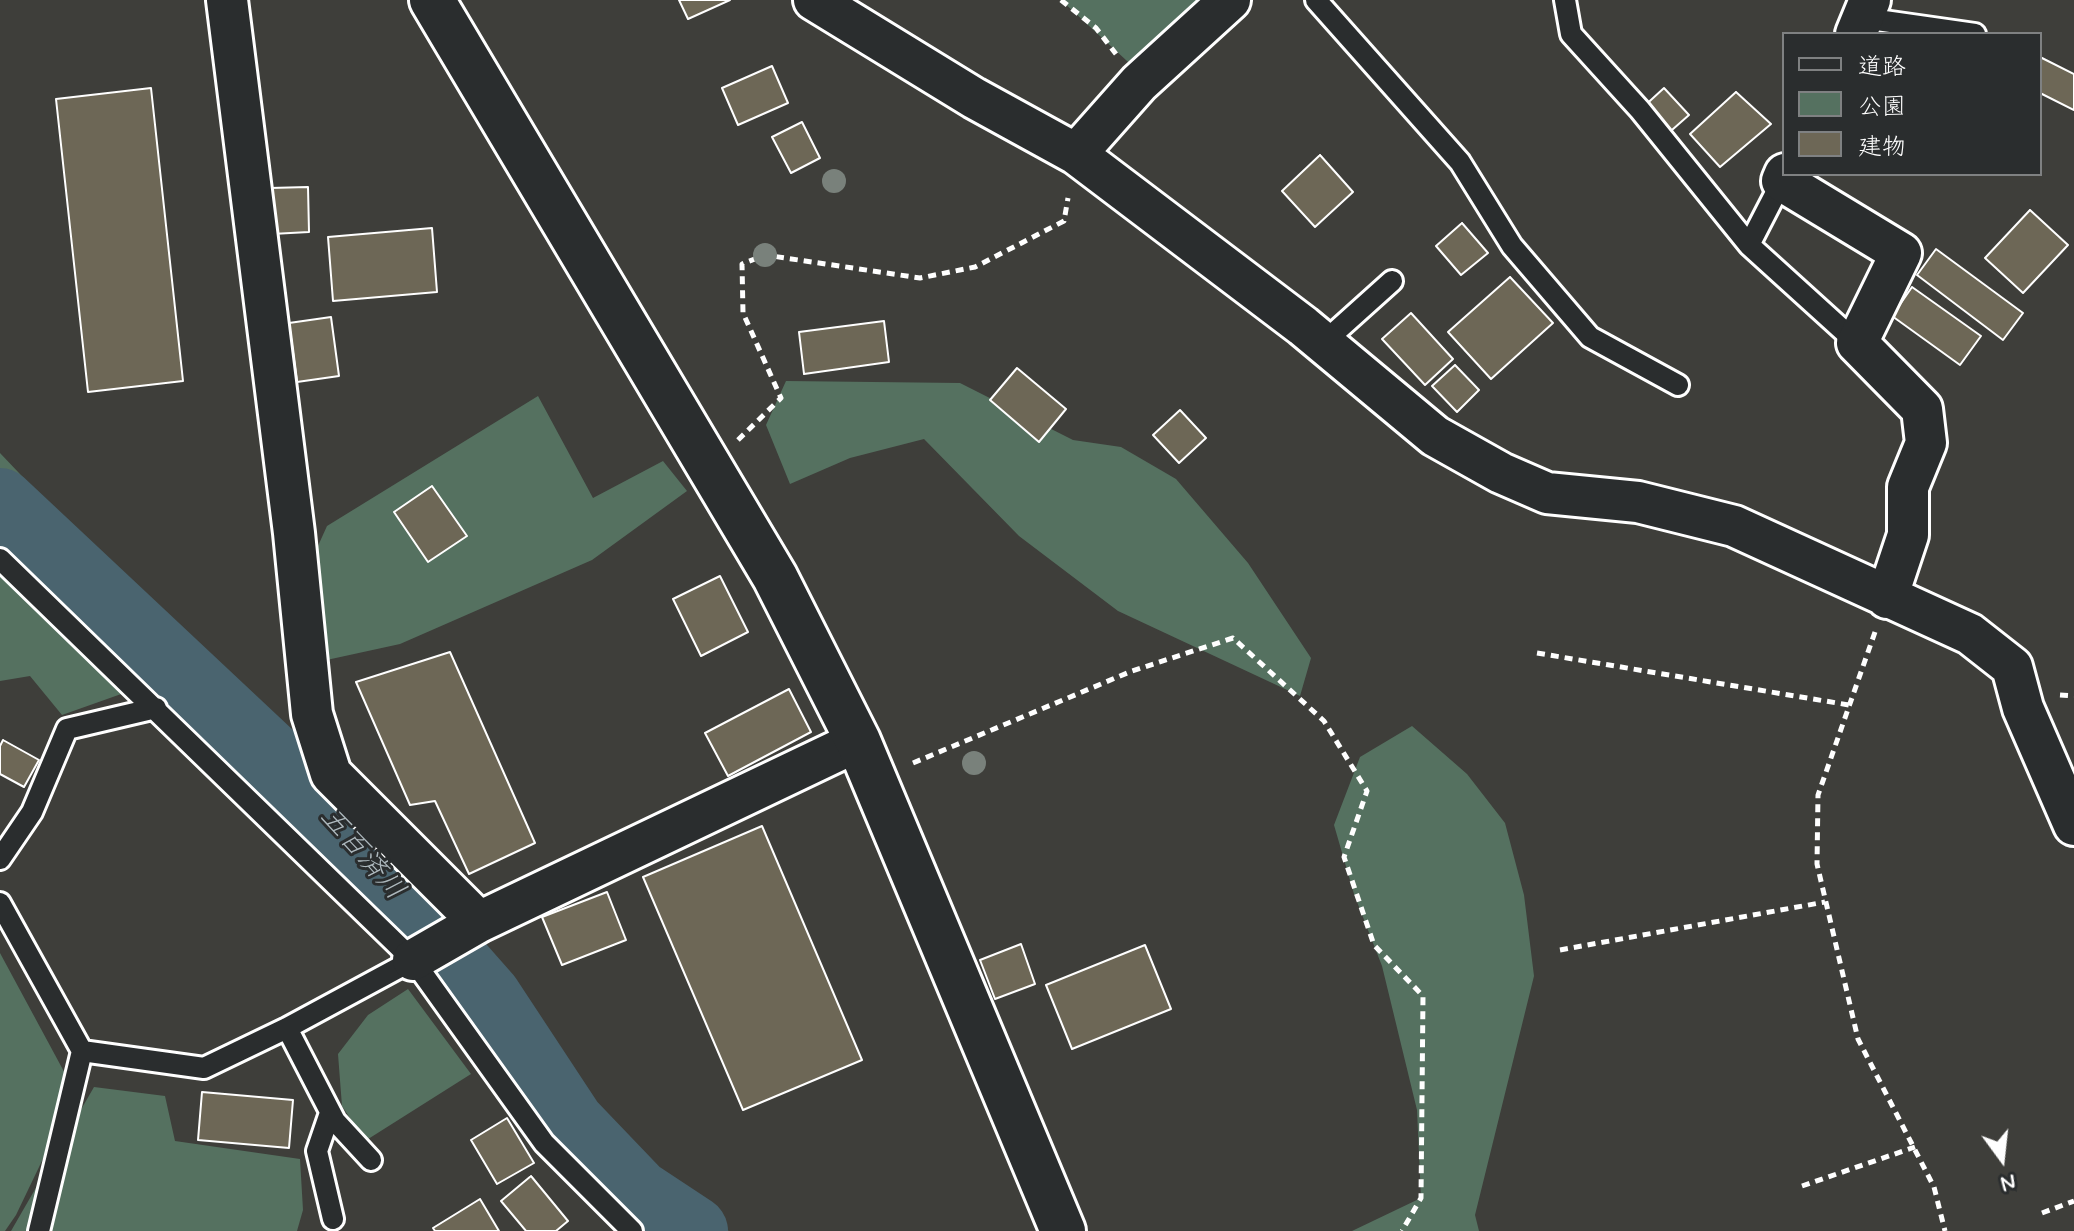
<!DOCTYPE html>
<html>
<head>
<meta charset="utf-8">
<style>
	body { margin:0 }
	#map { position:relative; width:2074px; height:1231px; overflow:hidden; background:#3e3e3a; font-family:Mynerve,"Klee One",sans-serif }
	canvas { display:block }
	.legend { position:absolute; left:1782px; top:32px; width:260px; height:144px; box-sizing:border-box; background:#2a2d2e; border:2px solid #7f8182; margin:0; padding:10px 14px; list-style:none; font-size:24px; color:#fff }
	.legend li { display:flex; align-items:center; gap:16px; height:40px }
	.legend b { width:40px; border:2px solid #7f8182 }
	.north { position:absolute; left:1962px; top:1119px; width:80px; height:80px; -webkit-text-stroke:6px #2a2d2e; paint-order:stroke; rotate:165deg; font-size:22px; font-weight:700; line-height:32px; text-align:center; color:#fff }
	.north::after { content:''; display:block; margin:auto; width:28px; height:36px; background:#fff; clip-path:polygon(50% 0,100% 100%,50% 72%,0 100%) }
</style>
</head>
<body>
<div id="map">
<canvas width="2074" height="1231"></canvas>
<ul class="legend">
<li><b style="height:10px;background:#2a2d2e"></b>道路</li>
<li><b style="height:22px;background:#557160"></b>公園</li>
<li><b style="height:22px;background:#6d6756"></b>建物</li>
</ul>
<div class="north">N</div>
</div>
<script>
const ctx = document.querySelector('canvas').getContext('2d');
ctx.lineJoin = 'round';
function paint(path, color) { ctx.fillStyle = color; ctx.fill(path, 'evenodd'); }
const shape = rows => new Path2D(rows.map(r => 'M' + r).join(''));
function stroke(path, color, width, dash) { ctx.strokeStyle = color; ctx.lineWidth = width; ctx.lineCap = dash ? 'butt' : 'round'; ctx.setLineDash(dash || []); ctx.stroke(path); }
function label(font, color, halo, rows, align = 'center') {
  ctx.font = font + ' Mynerve,"Klee One",sans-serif'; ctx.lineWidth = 6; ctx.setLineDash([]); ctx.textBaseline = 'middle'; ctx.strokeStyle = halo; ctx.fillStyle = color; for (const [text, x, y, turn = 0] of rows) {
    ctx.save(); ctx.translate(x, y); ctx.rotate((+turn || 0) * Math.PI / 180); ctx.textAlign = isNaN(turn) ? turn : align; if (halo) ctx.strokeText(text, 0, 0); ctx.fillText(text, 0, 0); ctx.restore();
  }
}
paint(shape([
	[1061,0,1230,0,1140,73],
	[786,381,960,383,1073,440,1121,447,1176,479,1248,563,1311,658,1300,696,1118,611,1019,536,924,439,850,458,790,484,766,425],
	[538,396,593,498,663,461,687,491,592,560,400,644,322,661,313,557,327,526],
	[0,453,443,919,589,1115,675,1201,729,1231,637,1231,575,1174,477,1030,281,821,124,693,62,715,30,676,0,681],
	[1412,726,1467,774,1505,823,1524,895,1534,976,1475,1215,1479,1231,1352,1231,1421,1198,1417,1110,1382,966,1354,894,1334,825,1360,757],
	[0,953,75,1092,16,1215,5,1231,0,1231],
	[408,989,471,1074,365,1141,342,1106,338,1054,368,1015],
	[94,1087,165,1096,175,1141,300,1159,303,1210,297,1231,11,1231]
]), '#557160');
stroke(shape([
	[0,503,293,778,487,998,570,1124,637,1194,693,1231]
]), '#4a646f', 70);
const building = shape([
	[679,0,730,0,688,19,679,0],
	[2040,57,2074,74,2074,110,2040,93,2040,57],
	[772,66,788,103,738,125,722,88,772,66],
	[151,88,183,381,88,392,56,99,151,88],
	[1664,88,1689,115,1664,137,1640,110,1664,88],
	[1736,92,1771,124,1720,167,1690,134,1736,92],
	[802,122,820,158,791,173,772,137,802,122],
	[1320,155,1353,192,1315,227,1282,191,1320,155],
	[308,187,309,232,272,234,270,188,308,187],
	[2030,210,2068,245,2023,293,1985,258,2030,210],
	[1462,223,1488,253,1461,275,1436,246,1462,223],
	[432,228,437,292,333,301,328,237,432,228],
	[1936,249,2023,313,2003,340,1917,275,1936,249],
	[1510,277,1553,323,1491,379,1448,332,1510,277],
	[1912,287,1981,336,1960,365,1892,316,1912,287],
	[1411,313,1453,359,1425,385,1382,339,1411,313],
	[331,317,339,376,297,382,289,323,331,317],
	[884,321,889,362,804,374,799,332,884,321],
	[1455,365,1479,390,1457,412,1432,386,1455,365],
	[1017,368,1066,409,1039,442,990,400,1017,368],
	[1180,410,1206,438,1179,463,1153,435,1180,410],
	[432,486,467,536,428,562,394,512,432,486],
	[720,576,748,632,701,656,673,599,720,576],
	[450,652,535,843,469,874,435,801,410,805,356,682,450,652],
	[789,689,811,732,728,776,705,733,789,689],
	[3,740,39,760,24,787,0,774,0,746,3,740],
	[762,826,862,1060,743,1110,643,877,762,826],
	[607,892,626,940,562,965,542,917,607,892],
	[1021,944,1035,984,995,999,980,960,1021,944],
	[1145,945,1171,1009,1072,1049,1046,985,1145,945],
	[202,1092,293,1100,289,1148,198,1140,202,1092],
	[507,1118,534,1163,497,1184,471,1140,507,1118],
	[531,1176,568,1221,556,1231,526,1231,501,1201,531,1176],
	[480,1199,499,1231,435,1231,433,1228,480,1199]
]);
paint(building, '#6d6756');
stroke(building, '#fff', 2);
const service = shape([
	[1316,0,1460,162,1512,246,1590,337,1678,385],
	[1565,0,1571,34,1640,110,1749,245,1857,343],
	[1863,18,1975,34],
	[1749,245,1782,181],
	[1323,343,1392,281],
	[0,559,413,960,544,1143,632,1231],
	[0,859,32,812,67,729,156,708],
	[0,903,82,1051,204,1068,287,1028,413,960],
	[287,1028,335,1121,371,1160],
	[330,1113,317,1151,333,1219],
	[39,1231,82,1051]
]);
const minor = shape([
	[227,0,294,533,312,714,331,774,479,922],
	[814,0,974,98,1076,154,1303,326,1435,436,1501,473,1547,493,1638,502,1734,526,1970,634,2012,667,2023,708,2074,825],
	[1856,34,1870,0],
	[1076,154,1139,83,1230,0],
	[1785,174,1782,181,1901,253,1857,343,1922,409,1926,443,1908,487,1908,535,1887,598],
	[413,960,479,922,858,741]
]);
const tertiary = shape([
	[432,0,775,577,858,741,1063,1231]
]);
stroke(service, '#fff', 26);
stroke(minor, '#fff', 46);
stroke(tertiary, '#fff', 50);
stroke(shape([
	[1061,0,1096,28,1116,54],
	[738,440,781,398,743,313,742,264,765,255,920,278,975,267,1064,221,1068,198],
	[1875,632,1818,795,1817,864,1858,1039,1934,1187,1945,1231],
	[1537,653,1849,705],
	[2060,695,2074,696],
	[913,763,1132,671,1233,638,1324,721,1367,791,1344,857,1374,945,1423,996,1421,1198,1402,1231],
	[1560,950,1825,902],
	[1802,1186,1915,1147],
	[2042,1213,2074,1201]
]), '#fff', 5, [8, 6]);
stroke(service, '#2a2d2e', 20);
stroke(minor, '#2a2d2e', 40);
stroke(tertiary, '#2a2d2e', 44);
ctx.fillStyle = '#79817b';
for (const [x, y] of [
	[834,181],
	[765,255],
	[974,763]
]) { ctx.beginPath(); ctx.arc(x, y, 12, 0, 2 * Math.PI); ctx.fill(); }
label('italic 28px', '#aeb9be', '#2a2d2e', [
	["五百済川",361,855,49]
]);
</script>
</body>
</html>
